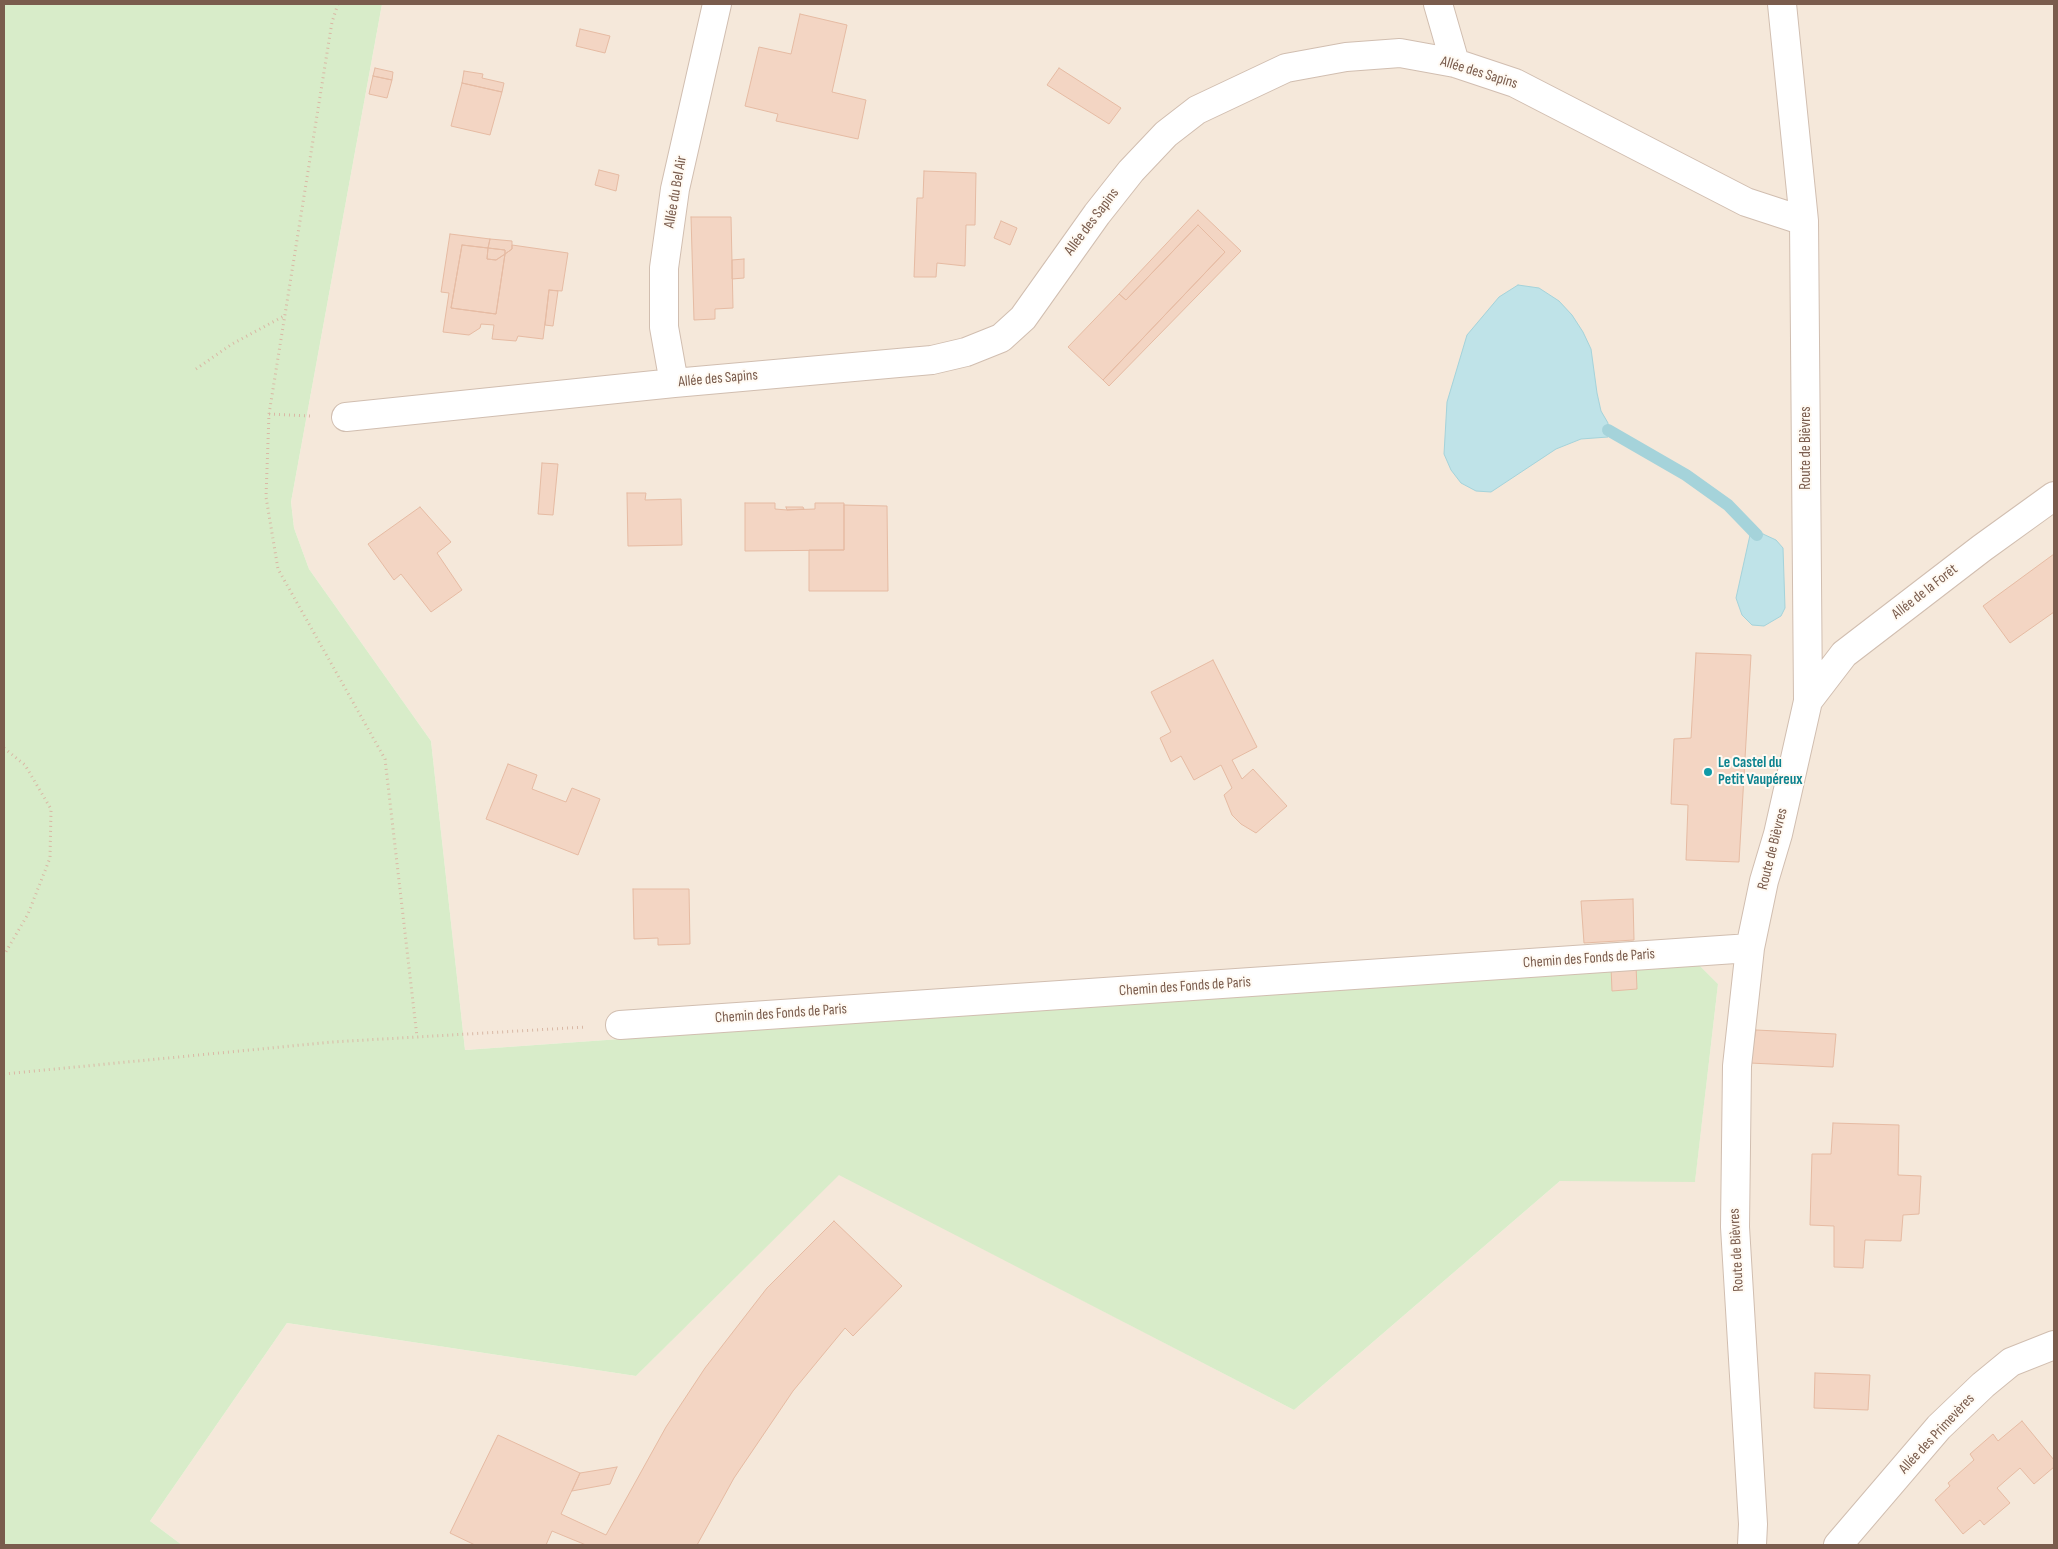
<!DOCTYPE html>
<html>
<head>
<meta charset="utf-8">
<style>
	body { margin:0 }
	#map { position:relative; width:2058px; height:1549px; overflow:hidden; background:#fdf6ec; font-family:"Sofia Sans Condensed",sans-serif }
	canvas { display:block }
	.frame { position:absolute; inset:0; border:5px solid #7a5c4d; pointer-events:none }
</style>
</head>
<body>
<div id="map">
<canvas width="2058" height="1549"></canvas>
<div class="frame"></div>
</div>
<script>
const ctx = document.querySelector('canvas').getContext('2d');
ctx.lineJoin = 'round';
function paint(path, color) { ctx.fillStyle = color; ctx.fill(path, 'evenodd'); }
const shape = rows => new Path2D(rows.map(r => 'M' + r).join(''));
function stroke(path, color, width, dash) { ctx.strokeStyle = color; ctx.lineWidth = width; ctx.lineCap = dash ? 'butt' : 'round'; ctx.setLineDash(dash || []); ctx.stroke(path); }
function label(font, color, halo, rows, align = 'center') {
  ctx.font = font + ' "Sofia Sans Condensed",sans-serif'; ctx.lineWidth = 4; ctx.setLineDash([]); ctx.textBaseline = 'middle'; ctx.strokeStyle = halo; ctx.fillStyle = color; for (const [text, x, y, turn = 0] of rows) {
    ctx.save(); ctx.translate(x, y); ctx.rotate((+turn || 0) * Math.PI / 180); ctx.textAlign = isNaN(turn) ? turn : align; if (halo) ctx.strokeText(text, 0, 0); ctx.fillText(text, 0, 0); ctx.restore();
  }
}
paint(shape([
	[382,4,2054,4,2054,1545,182,1545,150,1521,287,1323,636,1376,839,1174,1294,1410,1560,1181,1695,1181,1718,984,1697,963,465,1050,431,741,309,569,294,528,291,502]
]), '#f5e8da');
paint(shape([
	[4,4,382,4,291,502,294,528,309,569,431,741,465,1050,1697,963,1718,984,1695,1182,1560,1181,1294,1410,839,1175,636,1376,287,1323,150,1521,182,1545,4,1545]
]), '#d8ecc9');
const water = shape([
	[1518,285,1539,288,1559,301,1572,315,1583,332,1591,349,1597,393,1601,411,1608,423,1608,437,1581,439,1556,449,1491,492,1476,491,1461,483,1451,470,1444,454,1447,402,1467,335,1499,297,1518,285],
	[1763,534,1776,540,1783,548,1785,608,1781,616,1764,626,1752,625,1742,615,1736,598,1750,535,1763,534]
]);
paint(water, '#bfe3e8');
stroke(water, '#a5d3da', 1);
stroke(shape([
	[1608,430,1686,475,1728,505,1757,535]
]), '#a5d3da', 12);
const building = shape([
	[800,14,847,25,832,92,866,100,858,139,776,121,778,114,745,106,759,47,791,54,800,14],
	[580,29,610,36,605,53,576,46,580,29],
	[375,68,393,72,392,80,373,76,375,68],
	[1059,68,1121,108,1109,124,1047,85,1059,68],
	[464,71,483,74,482,78,504,83,502,92,462,83,464,71],
	[373,76,392,80,387,98,369,94,373,76],
	[462,83,502,92,490,135,451,126,462,83],
	[599,170,619,175,616,191,595,185,599,170],
	[924,171,976,173,975,225,966,225,965,266,937,263,936,277,914,277,917,198,923,198,924,171],
	[1198,210,1241,251,1109,386,1103,380,1225,252,1198,225,1126,300,1119,294,1198,210],
	[691,217,731,217,733,308,715,309,715,319,694,320,691,217],
	[1001,221,1017,228,1010,245,994,238,1001,221],
	[1198,225,1225,252,1103,380,1068,347,1119,294,1126,300,1198,225],
	[450,234,490,239,488,248,462,245,451,308,496,314,505,254,512,249,512,245,568,253,562,291,549,290,543,339,518,336,516,341,492,339,494,325,481,324,480,328,469,335,443,332,449,293,441,292,450,234],
	[490,239,512,241,512,249,505,254,505,250,488,248,490,239],
	[462,245,488,248,487,259,496,260,505,254,496,314,451,308,462,245],
	[488,248,505,250,505,254,496,260,487,259,488,248],
	[744,259,744,278,732,279,732,260,744,259],
	[549,290,558,291,553,326,545,325,549,290],
	[542,463,558,464,553,515,538,514,542,463],
	[627,493,646,493,645,500,681,499,682,545,628,546,627,493],
	[745,503,775,503,775,509,787,510,815,509,815,503,844,503,844,550,745,551,745,503],
	[844,505,887,506,888,591,809,591,809,550,844,550,844,505],
	[420,507,451,542,437,553,462,590,431,612,401,574,394,580,368,544,420,507],
	[786,507,803,507,804,509,787,510,786,507],
	[2054,554,2054,612,2010,643,1983,606,2054,554],
	[1696,653,1751,655,1739,862,1686,860,1688,805,1671,804,1674,739,1691,738,1696,653],
	[1213,660,1257,747,1232,760,1242,779,1253,769,1287,806,1256,833,1241,824,1232,815,1224,795,1232,788,1221,765,1194,780,1181,756,1171,762,1160,738,1171,732,1151,692,1213,660],
	[508,764,537,775,532,789,566,802,572,788,600,799,578,855,486,819,508,764],
	[633,889,689,889,690,944,658,945,658,938,634,939,633,889],
	[1633,899,1634,940,1584,943,1581,901,1633,899],
	[1636,965,1637,989,1612,991,1611,967,1636,965],
	[1756,1030,1836,1034,1833,1067,1750,1063,1756,1030],
	[1833,1123,1899,1125,1898,1175,1921,1176,1919,1214,1903,1215,1901,1241,1865,1240,1863,1268,1834,1267,1834,1226,1810,1225,1812,1154,1831,1154,1833,1123],
	[834,1221,902,1286,853,1336,845,1328,793,1391,734,1478,697,1545,586,1545,552,1531,546,1545,475,1545,450,1533,498,1435,580,1473,561,1514,606,1535,666,1427,705,1368,767,1288,834,1221],
	[1815,1373,1870,1375,1868,1410,1814,1408,1815,1373],
	[2022,1421,2054,1460,2054,1467,2034,1484,2020,1468,1997,1488,2010,1503,1984,1525,1980,1520,1963,1534,1935,1500,1950,1486,1948,1483,1974,1460,1970,1454,1993,1434,1998,1441,2022,1421],
	[617,1467,610,1484,572,1491,580,1473,617,1467]
]);
paint(building, '#f3d5c3');
stroke(building, '#e6bba3', 1);
const minor = shape([
	[1438,4,1455,63],
	[674,383,664,327,664,268,675,189,717,4],
	[346,417,674,383,932,360,966,352,1001,338,1023,318,1097,214,1131,171,1166,134,1197,110,1286,68,1346,57,1400,53,1455,63,1515,83,1746,202,1804,221],
	[1808,701,1844,654,1982,548,2054,496],
	[620,1025,1750,948],
	[1752,1545,1753,1524,1735,1227,1737,1066,1750,948,1764,881,1778,834,1808,701,1804,221,1782,4],
	[1838,1545,1939,1427,1983,1385,2011,1362,2054,1345]
]);
stroke(minor, '#d1beb0', 30);
stroke(shape([
	[338,4,332,22,269,414,266,497,278,569,385,759,417,1037],
	[196,369,232,344,284,316],
	[269,414,311,416],
	[4,748,25,765,51,809,50,858,28,914,4,955],
	[4,1074,332,1042,586,1027]
]), '#d9b8a5', 3, [1, 4]);
stroke(minor, '#fff', 28);
for (const [x, y, r, color] of [
	[1708,772,5,"#0f9aa8"]
]) { const dot = new Path2D(); dot.arc(x, y, r, 0, 2 * Math.PI); ctx.fillStyle = color; ctx.fill(dot); stroke(dot, '#fffaf3', 2); }
label('15px', '#7a5c4d', '#fffaf3', [
	["Allée des Sapins",1479,73,17],
	["Allée du Bel Air",676,192,-80],
	["Allée des Sapins",1092,222,-53],
	["Allée des Sapins",718,379,-5],
	["Route de Bièvres",1806,448,-90],
	["Allée de la Forêt",1925,592,-38],
	["Route de Bièvres",1773,849,-76],
	["Chemin des Fonds de Paris",1589,959,-4],
	["Chemin des Fonds de Paris",1185,987,-4],
	["Chemin des Fonds de Paris",781,1014,-4],
	["Route de Bièvres",1737,1250,-93],
	["Allée des Primevères",1937,1434,-47]
]);
label('bold 15px', '#0d838f', '#fffaf3', [
	["Le Castel du",1718,763],
	["Petit Vaupéreux",1718,780]
], 'left');
</script>
</body>
</html>
